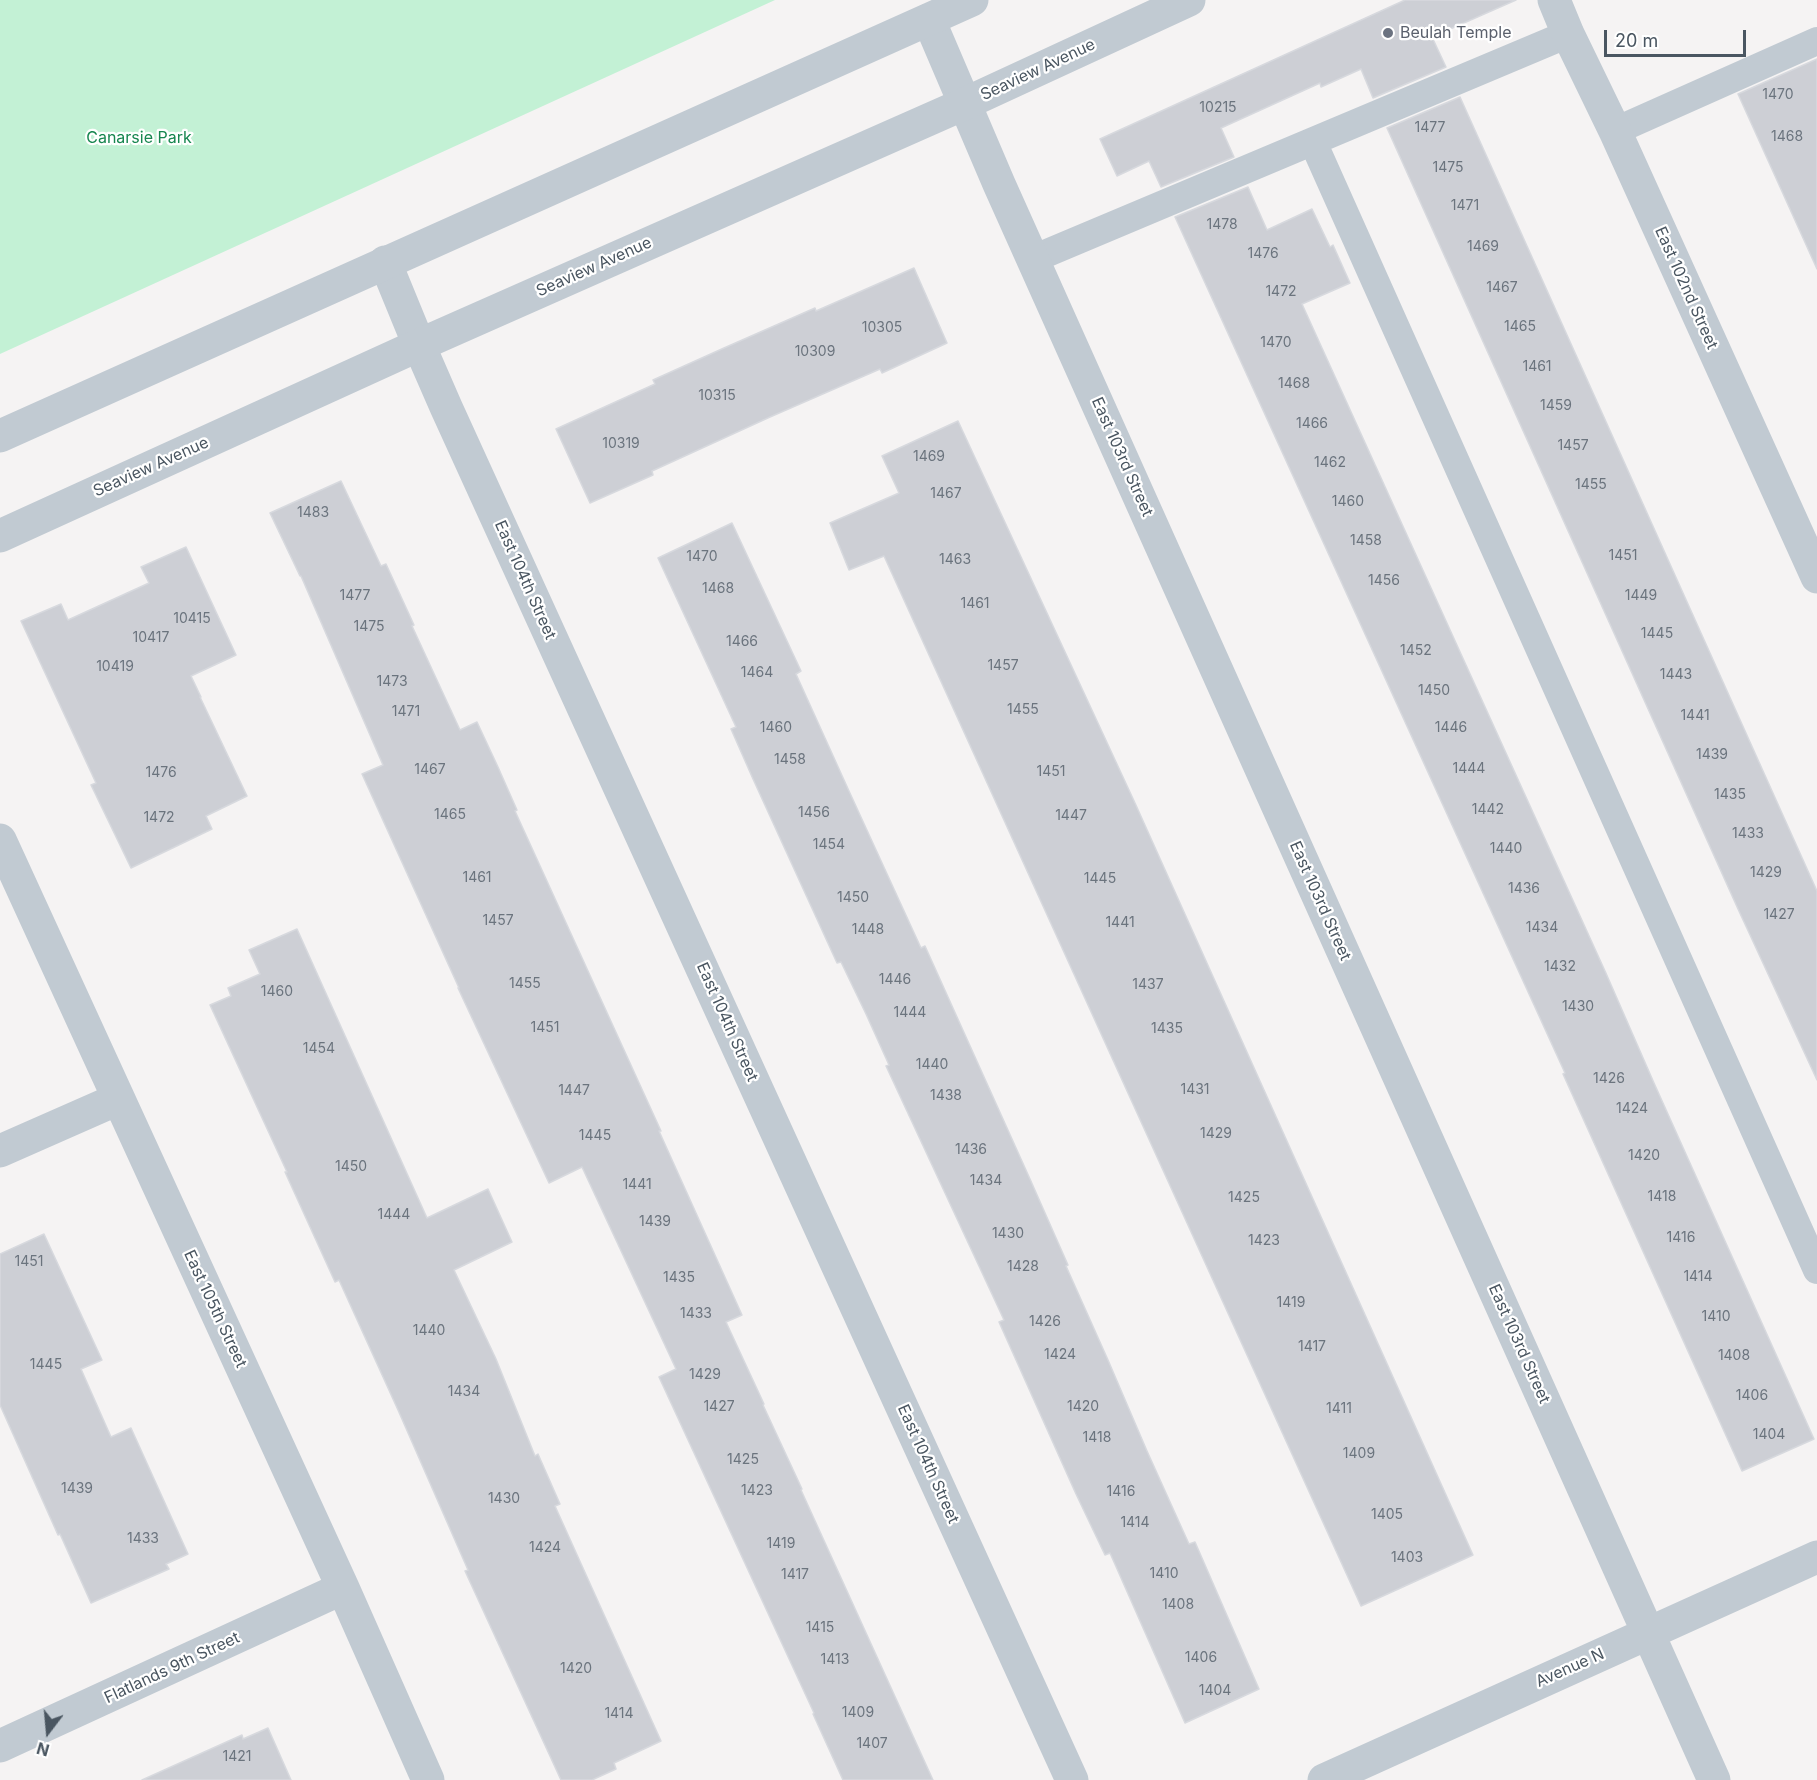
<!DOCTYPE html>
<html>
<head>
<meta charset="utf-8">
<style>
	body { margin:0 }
	#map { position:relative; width:1817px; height:1780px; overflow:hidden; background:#f5f3f3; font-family:Inter,sans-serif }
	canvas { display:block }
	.north { position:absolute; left:18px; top:1702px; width:60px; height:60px; -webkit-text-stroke:4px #fff; paint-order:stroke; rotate:196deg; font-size:16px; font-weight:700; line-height:24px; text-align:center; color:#4a5661 }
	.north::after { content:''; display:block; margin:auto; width:21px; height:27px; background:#4a5661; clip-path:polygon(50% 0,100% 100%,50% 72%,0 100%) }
	.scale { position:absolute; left:1604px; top:30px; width:142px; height:27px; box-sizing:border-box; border:3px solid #4a5661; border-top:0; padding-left:8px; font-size:18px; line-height:21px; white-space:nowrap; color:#4a5661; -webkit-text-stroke:4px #fff; paint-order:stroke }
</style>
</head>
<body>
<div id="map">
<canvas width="1817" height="1780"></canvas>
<div class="north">N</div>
<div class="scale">20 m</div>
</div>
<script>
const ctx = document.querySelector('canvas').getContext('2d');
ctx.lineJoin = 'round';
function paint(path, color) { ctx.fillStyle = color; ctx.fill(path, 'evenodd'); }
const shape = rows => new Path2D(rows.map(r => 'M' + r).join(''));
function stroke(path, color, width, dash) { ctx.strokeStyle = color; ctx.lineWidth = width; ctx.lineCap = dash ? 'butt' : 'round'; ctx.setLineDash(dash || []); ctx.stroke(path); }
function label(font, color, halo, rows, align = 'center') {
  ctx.font = font + ' Inter,sans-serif'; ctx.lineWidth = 4.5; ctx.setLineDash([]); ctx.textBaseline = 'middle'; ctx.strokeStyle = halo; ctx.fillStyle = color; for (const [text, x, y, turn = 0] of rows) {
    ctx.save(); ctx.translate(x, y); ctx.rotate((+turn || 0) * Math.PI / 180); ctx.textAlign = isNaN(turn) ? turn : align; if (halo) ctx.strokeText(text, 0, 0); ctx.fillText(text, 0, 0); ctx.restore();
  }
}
paint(shape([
	[0,0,775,0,0,354]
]), '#c3f1d5');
const building = shape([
	[1405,0,1516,0,1432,37,1446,67,1373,98,1361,69,1321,87,1320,83,1221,128,1234,157,1161,187,1149,161,1117,176,1100,139,1405,0],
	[1817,59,1817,269,1738,94,1817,59],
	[1460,97,1817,891,1817,1080,1738,909,1387,128,1460,97],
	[1248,187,1267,230,1312,209,1330,247,1333,245,1350,283,1302,304,1605,971,1654,1083,1814,1439,1742,1471,1563,1074,1565,1073,1175,217,1248,187],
	[914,268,947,343,882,373,880,369,770,417,652,471,653,475,590,503,556,429,655,384,653,380,724,348,815,308,816,311,914,268],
	[958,421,1135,803,1473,1555,1361,1606,884,556,849,570,830,523,899,493,882,456,958,421],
	[341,481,381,566,386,564,414,625,412,626,460,730,477,722,498,767,517,810,515,811,661,1131,659,1131,742,1315,726,1322,764,1404,763,1405,802,1489,801,1490,933,1780,843,1780,813,1714,814,1713,659,1377,676,1369,582,1167,549,1183,458,988,459,988,362,774,383,765,301,576,300,576,270,513,341,481],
	[732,523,801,671,796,674,849,791,921,948,925,946,1030,1179,1068,1265,1066,1266,1108,1360,1147,1451,1189,1544,1195,1542,1259,1689,1185,1723,1110,1553,1105,1555,1076,1494,999,1322,1004,1320,886,1066,889,1065,866,1014,841,962,837,963,753,779,731,729,736,727,658,558,732,523],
	[186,547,236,655,191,676,201,697,200,697,247,796,206,816,212,829,131,868,91,785,96,783,21,621,61,604,68,620,149,583,141,567,186,547],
	[297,929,427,1218,488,1189,512,1242,454,1270,496,1359,535,1456,538,1454,560,1504,555,1506,661,1741,614,1763,616,1769,592,1780,561,1780,465,1571,468,1570,398,1410,339,1280,335,1282,285,1172,287,1172,210,1005,231,996,228,988,260,974,249,950,297,929],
	[44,1234,102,1360,81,1369,111,1437,131,1428,188,1554,166,1564,169,1569,91,1603,60,1534,58,1535,0,1405,0,1254,44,1234],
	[268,1728,291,1780,142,1780,242,1735,243,1739,268,1728]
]);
paint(building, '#cdcfd5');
stroke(building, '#d7d9de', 1.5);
stroke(shape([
	[1615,131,1817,41],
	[1313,142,1817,1270],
	[1033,259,1568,34]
]), '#c1cad2', 28);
stroke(shape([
	[1554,0,1568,34,1615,131,1817,577],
	[929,20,999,184,1714,1780],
	[385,262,419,345,446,407,1072,1780],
	[0,840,343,1588,428,1780],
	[0,1151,118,1099],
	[0,1746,343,1588],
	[1324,1780,1817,1557]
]), '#c1cad2', 33);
stroke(shape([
	[0,436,972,0],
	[0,536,419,345,964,104,1189,0]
]), '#c1cad2', 33);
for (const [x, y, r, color] of [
	[1388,33,6,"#6b7280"]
]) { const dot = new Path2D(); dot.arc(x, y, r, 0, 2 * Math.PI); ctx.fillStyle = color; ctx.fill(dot); stroke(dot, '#fff', 2); }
label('14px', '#6b747e', null, [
	["1470",1778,95],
	["10215",1218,108],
	["1477",1430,128],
	["1468",1787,137],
	["1475",1448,168],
	["1471",1465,206],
	["1478",1222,225],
	["1469",1483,247],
	["1476",1263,254],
	["1467",1502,288],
	["1472",1281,292],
	["1465",1520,327],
	["10305",882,328],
	["1470",1276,343],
	["10309",815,352],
	["1461",1537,367],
	["1468",1294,384],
	["10315",717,396],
	["1459",1556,406],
	["1466",1312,424],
	["10319",621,444],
	["1457",1573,446],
	["1469",929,457],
	["1462",1330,463],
	["1455",1591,485],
	["1467",946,494],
	["1460",1348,502],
	["1483",313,513],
	["1458",1366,541],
	["1451",1623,556],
	["1470",702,557],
	["1463",955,560],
	["1456",1384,581],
	["1468",718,589],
	["1477",355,596],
	["1449",1641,596],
	["1461",975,604],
	["10415",192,619],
	["1475",369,627],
	["1445",1657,634],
	["10417",151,638],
	["1466",742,642],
	["1452",1416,651],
	["1457",1003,666],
	["10419",115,667],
	["1464",757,673],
	["1443",1676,675],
	["1473",392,682],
	["1450",1434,691],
	["1455",1023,710],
	["1471",406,712],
	["1441",1695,716],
	["1460",776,728],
	["1446",1451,728],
	["1439",1712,755],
	["1458",790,760],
	["1444",1469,769],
	["1467",430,770],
	["1451",1051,772],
	["1476",161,773],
	["1435",1730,795],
	["1442",1488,810],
	["1456",814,813],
	["1465",450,815],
	["1447",1071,816],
	["1472",159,818],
	["1433",1748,834],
	["1454",829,845],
	["1440",1506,849],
	["1429",1766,873],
	["1461",477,878],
	["1445",1100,879],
	["1436",1524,889],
	["1450",853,898],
	["1427",1779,915],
	["1457",498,921],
	["1441",1120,923],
	["1434",1542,928],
	["1448",868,930],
	["1432",1560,967],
	["1446",895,980],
	["1455",525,984],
	["1437",1148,985],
	["1460",277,992],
	["1430",1578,1007],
	["1444",910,1013],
	["1451",545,1028],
	["1435",1167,1029],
	["1454",319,1049],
	["1440",932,1065],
	["1426",1609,1079],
	["1431",1195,1090],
	["1447",574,1091],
	["1438",946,1096],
	["1424",1632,1109],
	["1429",1216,1134],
	["1445",595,1136],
	["1436",971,1150],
	["1420",1644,1156],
	["1450",351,1167],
	["1434",986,1181],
	["1441",637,1185],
	["1418",1662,1197],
	["1425",1244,1198],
	["1444",394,1215],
	["1439",655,1222],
	["1430",1008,1234],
	["1416",1681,1238],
	["1423",1264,1241],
	["1451",29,1262],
	["1428",1023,1267],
	["1414",1698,1277],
	["1435",679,1278],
	["1419",1291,1303],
	["1433",696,1314],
	["1410",1716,1317],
	["1426",1045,1322],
	["1440",429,1331],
	["1417",1312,1347],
	["1424",1060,1355],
	["1408",1734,1356],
	["1445",46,1365],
	["1429",705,1375],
	["1434",464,1392],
	["1406",1752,1396],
	["1427",719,1407],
	["1420",1083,1407],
	["1411",1339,1409],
	["1404",1769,1435],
	["1418",1097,1438],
	["1409",1359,1454],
	["1425",743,1460],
	["1439",77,1489],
	["1423",757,1491],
	["1416",1121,1492],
	["1430",504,1499],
	["1405",1387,1515],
	["1414",1135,1523],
	["1433",143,1539],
	["1419",781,1544],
	["1424",545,1548],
	["1403",1407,1558],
	["1410",1164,1574],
	["1417",795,1575],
	["1408",1178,1605],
	["1415",820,1628],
	["1406",1201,1658],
	["1413",835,1660],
	["1420",576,1669],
	["1404",1215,1691],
	["1409",858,1713],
	["1414",619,1714],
	["1407",872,1744],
	["1421",237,1757]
]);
label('16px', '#5b616d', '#fff', [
	["Beulah Temple",1400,33]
], 'left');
label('16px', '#4a5661', '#fff', [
	["Seaview Avenue",1038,70,-25],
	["Seaview Avenue",594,267,-24],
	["East 102nd Street",1686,288,66],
	["East 103rd Street",1122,457,66],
	["Seaview Avenue",151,467,-24],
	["East 104th Street",525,580,66],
	["East 103rd Street",1320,901,66],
	["East 104th Street",727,1022,66],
	["East 105th Street",215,1309,65],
	["East 103rd Street",1519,1344,66],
	["East 104th Street",928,1464,66],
	["Flatlands 9th Street",172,1668,-25],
	["Avenue N",1570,1668,-24]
]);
label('16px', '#17864f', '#fff', [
	["Canarsie Park",139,138]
]);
</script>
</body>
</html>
